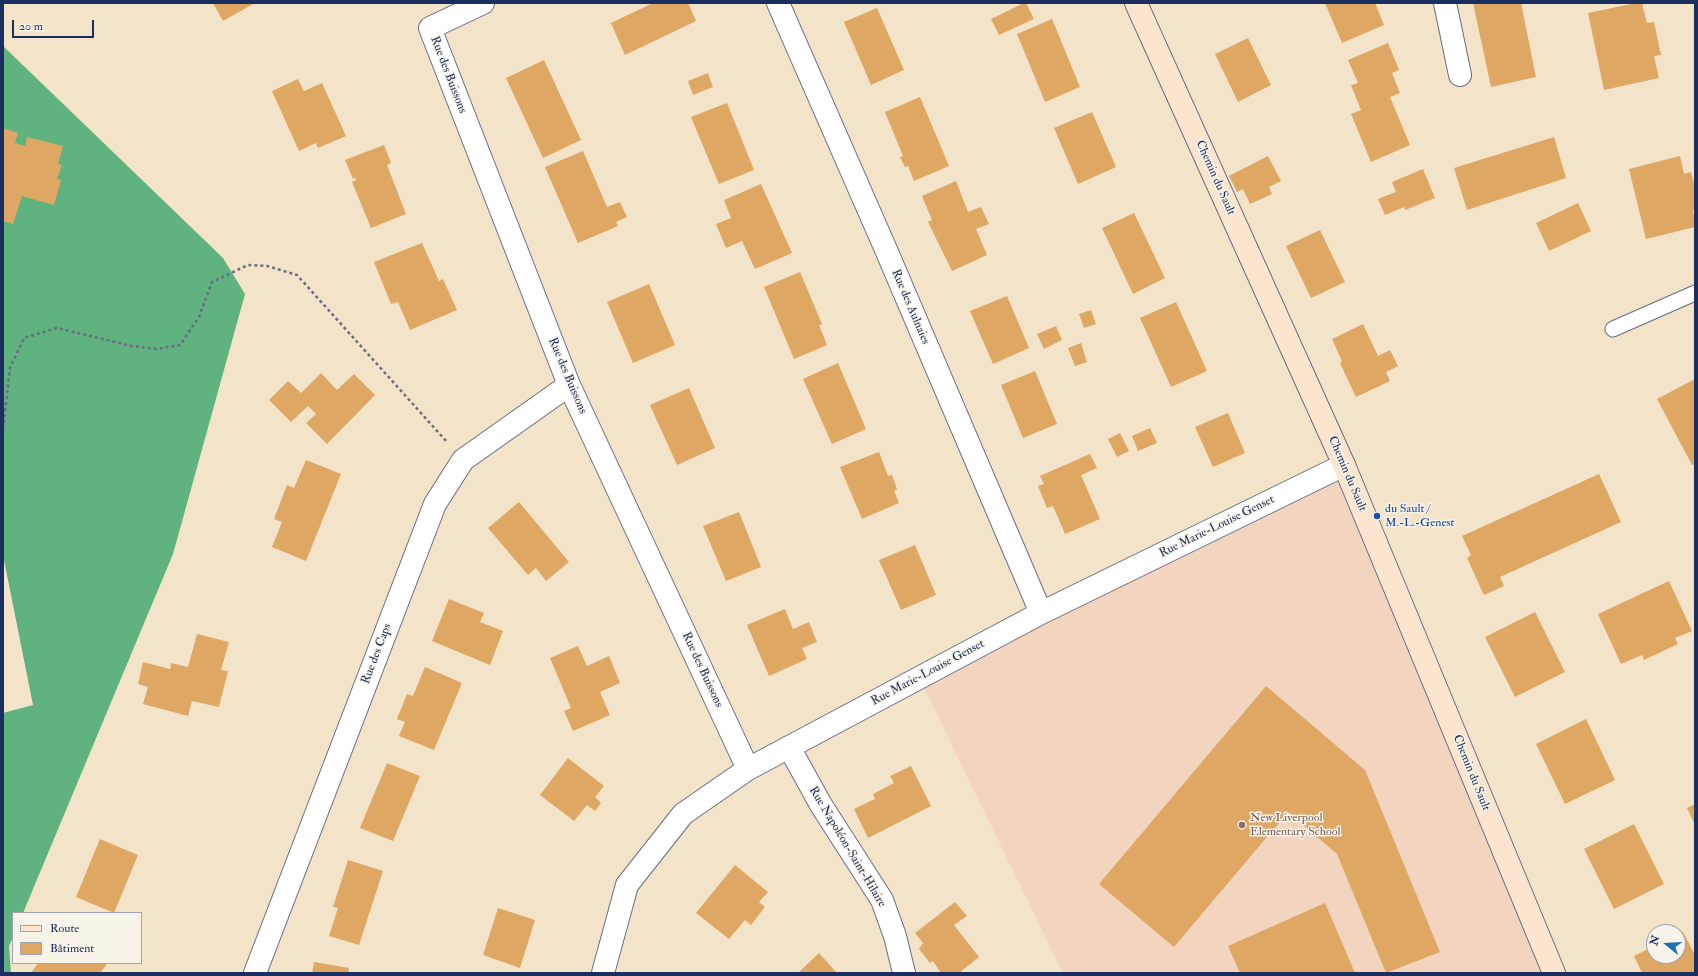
<!DOCTYPE html>
<html>
<head>
<meta charset="utf-8">
<style>
	body { margin:0 }
	#map { position:relative; width:1698px; height:976px; overflow:hidden; background:#f3e3c9; font-family:"IM FELL Double Pica",serif }
	canvas { display:block }
	.frame { position:absolute; inset:0; border:4px solid #1b2f5e; pointer-events:none }
	.legend { position:absolute; left:12px; top:912px; width:130px; height:52px; box-sizing:border-box; background:#f7f3e8; border:1px solid #9fa5b1; margin:0; padding:5px 7px; list-style:none; font-size:12px; color:#1b2f5e }
	.legend li { display:flex; align-items:center; gap:8px; height:20px }
	.legend b { width:20px; border:1px solid #9fa5b1 }
	.north { position:absolute; left:1646px; top:924px; width:40px; height:40px; box-sizing:border-box; background:#f7f3e8; border:1px solid #9fa5b1; border-radius:50%; rotate:288deg; font-size:11px; font-weight:700; line-height:16px; text-align:center; color:#1b2f5e }
	.north::after { content:''; display:block; margin:auto; width:14px; height:18px; background:#1f6fb2; clip-path:polygon(50% 0,100% 100%,50% 72%,0 100%) }
	.scale { position:absolute; left:12px; top:20px; width:82px; height:18px; box-sizing:border-box; border:2px solid #1b2f5e; border-top:0; padding-left:5px; font-size:12px; line-height:14px; white-space:nowrap; color:#1b2f5e; -webkit-text-stroke:3px #f7f3e8; paint-order:stroke }
</style>
</head>
<body>
<div id="map">
<canvas width="1698" height="976"></canvas>
<div class="frame"></div>
<ul class="legend">
<li><b style="height:5px;background:#fbe5cf"></b>Route</li>
<li><b style="height:11px;background:#dea764"></b>Bâtiment</li>
</ul>
<div class="north">N</div>
<div class="scale">20 m</div>
</div>
<script>
const ctx = document.querySelector('canvas').getContext('2d');
ctx.lineJoin = 'round';
function paint(path, color) { ctx.fillStyle = color; ctx.fill(path, 'evenodd'); }
const shape = rows => new Path2D(rows.map(r => 'M' + r).join(''));
function stroke(path, color, width, dash) { ctx.strokeStyle = color; ctx.lineWidth = width; ctx.lineCap = dash ? 'butt' : 'round'; ctx.setLineDash(dash || []); ctx.stroke(path); }
function label(font, color, halo, rows, align = 'center') {
  ctx.font = font + ' "IM FELL Double Pica",serif'; ctx.lineWidth = 3; ctx.setLineDash([]); ctx.textBaseline = 'middle'; ctx.strokeStyle = halo; ctx.fillStyle = color; for (const [text, x, y, turn = 0] of rows) {
    ctx.save(); ctx.translate(x, y); ctx.rotate((+turn || 0) * Math.PI / 180); ctx.textAlign = isNaN(turn) ? turn : align; if (halo) ctx.strokeText(text, 0, 0); ctx.fillText(text, 0, 0); ctx.restore();
  }
}
paint(shape([
	[1344,465,1554,973,1063,973,919,678]
]), '#f3d4bf');
paint(shape([
	[3,46,223,258,245,294,173,554,23,913,13,913,13,937,9,946,11,973,3,973,3,713,33,705,3,555]
]), '#60b27e');
paint(shape([
	[213,3,255,3,223,21],
	[653,3,688,3,696,21,625,55,611,23],
	[1024,3,1026,3,1034,19,999,35,991,19],
	[1325,3,1375,3,1384,25,1342,43],
	[1473,3,1521,3,1536,77,1491,87],
	[1636,3,1642,3,1647,23,1654,22,1661,55,1654,56,1659,78,1604,90,1588,13],
	[877,8,904,70,871,85,844,22],
	[1052,19,1080,87,1045,102,1017,34],
	[1248,38,1271,85,1238,102,1215,54],
	[1388,43,1399,70,1392,73,1400,93,1390,97,1410,145,1371,162,1351,114,1361,110,1351,85,1358,83,1348,60],
	[544,60,581,140,543,158,506,78],
	[708,73,713,87,693,95,688,81],
	[298,79,304,91,322,83,346,136,318,148,316,143,299,151,272,91],
	[920,97,949,166,914,181,908,166,905,167,900,157,903,156,885,112],
	[727,103,754,170,719,184,691,117],
	[1092,112,1116,167,1078,184,1054,128],
	[3,128,18,133,15,143,25,146,27,137,63,146,58,164,62,165,57,179,61,180,54,205,22,196,13,224,3,221],
	[1554,137,1566,178,1467,210,1454,168],
	[384,145,391,163,387,165,406,214,371,228,352,182,356,180,355,177,353,179,345,160],
	[583,151,607,207,620,202,627,217,616,222,618,226,578,243,545,167],
	[1268,156,1281,181,1269,187,1272,194,1250,204,1243,189,1237,192,1229,176],
	[1680,156,1684,174,1691,172,1695,187,1695,209,1693,210,1695,227,1646,239,1629,169],
	[1423,169,1435,198,1405,210,1404,207,1385,215,1378,199,1396,192,1392,182],
	[956,181,968,212,981,207,989,224,976,229,987,255,952,271,928,222,932,220,922,196],
	[761,184,792,253,755,269,742,241,726,248,716,224,731,218,724,200],
	[1578,203,1591,231,1549,251,1536,223],
	[1134,213,1165,278,1133,294,1102,228],
	[1320,230,1345,282,1311,298,1286,246],
	[422,243,439,281,443,279,457,310,410,330,398,302,391,304,374,262],
	[800,272,822,324,819,325,827,345,794,359,764,287],
	[649,284,675,345,633,363,607,302],
	[1007,296,1029,348,993,364,970,311],
	[1176,302,1207,371,1171,387,1140,318],
	[1091,310,1096,324,1084,328,1079,314],
	[1363,324,1378,356,1390,350,1398,366,1386,372,1390,381,1356,397,1340,363,1342,361,1332,339],
	[1056,326,1062,340,1044,349,1037,334],
	[1081,343,1087,362,1075,366,1068,348],
	[838,363,866,429,832,444,803,379],
	[1035,371,1057,424,1023,438,1001,385],
	[321,373,337,390,354,374,375,395,327,444,306,423,316,414,308,406,291,422,269,400,288,381,301,393],
	[1695,379,1695,464,1692,465,1657,399],
	[689,388,715,448,677,465,650,405],
	[1228,413,1245,453,1213,467,1195,427],
	[1150,428,1157,443,1138,451,1132,436],
	[1120,433,1129,451,1117,457,1108,439],
	[879,452,888,476,892,475,897,489,894,491,899,503,862,519,840,467],
	[1090,454,1097,468,1081,475,1100,519,1065,534,1053,506,1047,508,1038,486,1044,484,1040,476],
	[306,460,341,474,306,561,272,547,282,522,274,519,287,485,294,488],
	[1599,474,1621,522,1500,577,1504,586,1484,595,1467,558,1471,555,1462,536],
	[519,502,569,562,546,581,536,568,528,575,488,528],
	[739,512,761,567,726,581,703,526],
	[915,545,936,595,901,610,879,560],
	[1669,581,1692,631,1675,638,1678,644,1644,660,1642,655,1621,664,1598,614],
	[449,599,484,613,480,622,503,631,490,665,432,641],
	[785,609,793,629,809,622,817,642,802,648,807,659,769,676,747,625],
	[1535,612,1565,672,1515,697,1485,637],
	[197,634,229,642,221,670,228,671,219,707,192,701,188,716,143,704,148,687,138,684,143,662,170,669,171,663,188,667],
	[578,646,587,666,609,656,620,683,600,692,610,715,573,731,564,711,571,708,550,658],
	[425,667,462,683,434,750,399,736,405,722,397,719,407,694,413,696],
	[1266,686,1365,770,1440,952,1386,973,1337,854,1288,812,1174,947,1099,884],
	[1586,719,1615,780,1565,804,1536,744],
	[568,758,604,786,595,797,601,803,595,811,587,805,574,821,540,795],
	[387,763,420,776,393,841,360,828],
	[911,766,931,806,868,838,854,809,875,799,873,794,894,783,890,776],
	[1695,804,1695,825,1687,808],
	[1634,824,1664,884,1614,909,1584,849],
	[100,839,138,855,114,913,76,897],
	[348,860,383,871,359,945,329,936,338,908,333,907],
	[735,865,768,892,759,902,765,907,751,925,745,920,729,939,696,913],
	[955,902,967,916,954,925,979,957,959,973,941,973,933,961,930,963,919,949,923,943,915,933],
	[1325,903,1355,973,1240,973,1228,946],
	[498,908,535,920,520,968,483,955],
	[1683,932,1695,955,1695,973,1642,973,1634,956,1654,946,1654,956,1678,956,1678,934],
	[819,953,837,973,798,973],
	[314,962,349,968,348,973,312,973],
	[38,963,105,963,107,964,100,973,31,973]
]), '#dea764');
const lane = shape([
	[1613,329,1695,293]
]);
const street = shape([
	[483,3,430,28,569,385,748,769],
	[778,3,887,252,1041,613],
	[1445,3,1460,75],
	[789,747,821,805,882,900,895,936,904,973],
	[255,973,435,504,463,460,569,385],
	[603,973,627,885,683,814,748,769,1041,613,1344,465]
]);
const secondary = shape([
	[1136,3,1344,465,1554,973]
]);
stroke(lane, '#676e83', 17);
stroke(street, '#676e83', 24);
stroke(secondary, '#676e83', 24);
stroke(shape([
	[3,429,10,368,24,338,57,328,132,346,157,349,180,345,199,317,212,282,248,265,267,266,297,275,447,442]
]), '#676e83', 2.5, [3, 3]);
stroke(lane, '#fff', 15);
stroke(street, '#fff', 22);
stroke(secondary, '#fbe5cf', 22);
for (const [x, y, r, color] of [
	[1377,516,4,"#1a4fb4"],
	[1242,825,4,"#8d6e63"]
]) { const dot = new Path2D(); dot.arc(x, y, r, 0, 2 * Math.PI); ctx.fillStyle = color; ctx.fill(dot); stroke(dot, '#f7f3e8', 1.5); }
label('12px', '#1b2f5e', '#f7f3e8', [
	["Rue des Buissons",448,75,69],
	["Chemin du Sault",1215,178,66],
	["Rue des Aulnaies",910,307,67],
	["Rue des Buissons",567,376,67],
	["Chemin du Sault",1347,474,67],
	["Rue Marie-Louise Genset",1217,527,-26],
	["Rue des Caps",377,654,-69],
	["Rue des Buissons",702,670,65],
	["Rue Marie-Louise Genset",928,673,-28],
	["Chemin du Sault",1471,773,68],
	["Rue Napoléon-Saint-Hilaire",847,847,59]
]);
label('12px', '#164399', '#f7f3e8', [
	["du Sault /",1385,509],
	["M.-L.-Genest",1385,523]
], 'left');
label('12px', '#785e54', '#f7f3e8', [
	["New Liverpool",1250,818],
	["Elementary School",1250,832]
], 'left');
</script>
</body>
</html>
